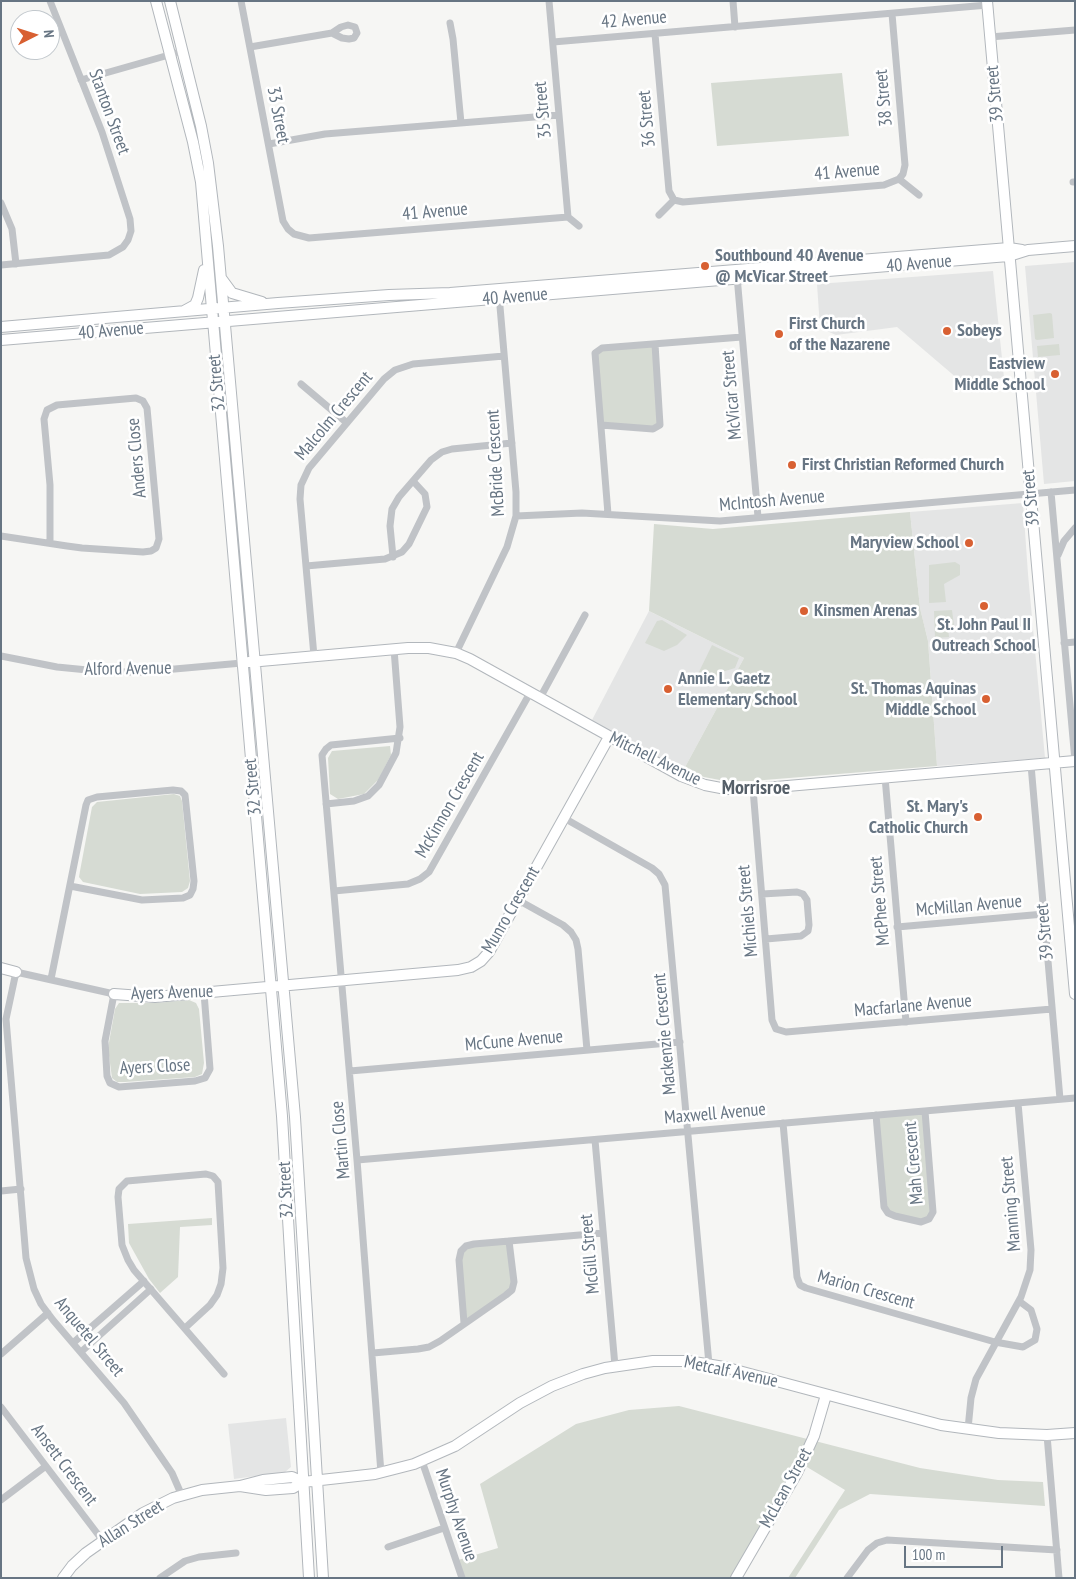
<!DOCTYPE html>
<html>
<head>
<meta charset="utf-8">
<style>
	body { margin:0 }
	#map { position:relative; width:1076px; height:1579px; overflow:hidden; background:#f6f6f4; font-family:"PT Sans Narrow",sans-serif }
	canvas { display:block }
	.frame { position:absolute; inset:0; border:2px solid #677583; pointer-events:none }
	.north { position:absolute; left:10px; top:10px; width:50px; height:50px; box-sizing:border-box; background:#fff; border:1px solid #c2c8cd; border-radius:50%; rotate:85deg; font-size:14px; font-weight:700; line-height:20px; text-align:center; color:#677583 }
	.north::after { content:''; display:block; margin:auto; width:18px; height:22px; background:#d86032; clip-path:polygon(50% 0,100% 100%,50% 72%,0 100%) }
	.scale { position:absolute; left:904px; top:1546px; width:99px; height:22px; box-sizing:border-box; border:2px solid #677583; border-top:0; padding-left:6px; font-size:15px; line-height:18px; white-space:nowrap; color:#677583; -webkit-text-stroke:4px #fff; paint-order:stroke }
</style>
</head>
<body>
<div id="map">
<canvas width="1076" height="1579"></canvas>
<div class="frame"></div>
<div class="north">N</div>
<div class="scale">100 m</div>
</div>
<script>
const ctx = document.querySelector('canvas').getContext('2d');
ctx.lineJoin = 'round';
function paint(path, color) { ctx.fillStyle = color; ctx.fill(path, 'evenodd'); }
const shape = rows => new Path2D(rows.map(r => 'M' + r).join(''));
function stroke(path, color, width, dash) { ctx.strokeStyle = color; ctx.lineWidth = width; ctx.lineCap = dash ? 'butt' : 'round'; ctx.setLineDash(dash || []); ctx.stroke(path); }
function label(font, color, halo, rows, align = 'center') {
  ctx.font = font + ' "PT Sans Narrow",sans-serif'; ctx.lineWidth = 5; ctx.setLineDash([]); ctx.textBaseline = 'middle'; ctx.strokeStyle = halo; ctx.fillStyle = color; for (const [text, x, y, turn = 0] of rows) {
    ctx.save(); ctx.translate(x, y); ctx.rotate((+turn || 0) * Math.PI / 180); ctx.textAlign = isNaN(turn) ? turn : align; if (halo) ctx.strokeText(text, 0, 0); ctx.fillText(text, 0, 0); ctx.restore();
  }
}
paint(shape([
	[1075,262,1075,481,1044,484,1025,266],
	[993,271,1004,378,980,380,958,379,897,327,836,335,820,328,817,284],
	[1023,503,1028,574,1045,758,937,766,928,641,920,608,910,512],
	[649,611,744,658,684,769,612,734,592,720],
	[286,1418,291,1467,285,1472,234,1479,228,1424]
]), '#e4e5e5');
paint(shape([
	[842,73,849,136,717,146,711,83],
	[1050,313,1052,314,1054,338,1037,340,1035,339,1033,315],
	[655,344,659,427,601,425,597,350],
	[1059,344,1060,355,1038,357,1037,346],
	[910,512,920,608,928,641,937,766,752,781,725,781,704,777,684,769,744,658,649,611,654,524,713,529],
	[955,562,960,565,960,575,944,584,946,602,929,603,929,565],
	[952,610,954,626,948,627,949,637,935,638,934,611],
	[662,620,687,635,677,645,664,651,645,643,657,621],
	[712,645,739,658,735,668,722,672,716,685,697,676],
	[390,746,391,755,378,780,364,794,338,799,330,794,328,758,332,751],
	[174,794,180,796,182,801,190,881,188,888,182,892,140,894,83,882,79,877,80,871,92,807,97,802],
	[189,1000,196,1003,199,1009,204,1063,202,1074,195,1077,125,1082,117,1082,112,1078,108,1048,115,1009,119,1003,156,1003],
	[925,1111,933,1208,925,1221,886,1211,876,1115],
	[212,1218,212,1225,180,1227,178,1277,160,1293,149,1279,129,1243,128,1224],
	[509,1241,513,1286,464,1323,459,1260,464,1248],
	[679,1406,920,1468,998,1480,1043,1482,1045,1506,870,1494,839,1510,795,1578,788,1578,845,1490,802,1464,736,1578,462,1578,455,1561,498,1548,480,1484,576,1424,629,1410]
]), '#d6dbd3');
const secondary = shape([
	[156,1,193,142,201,182,282,1116,309,1578],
	[170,1,201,126,208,163,218,246,295,1117,323,1578],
	[987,1,1075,994],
	[221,278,232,293,262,302],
	[184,311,195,305,198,298,204,270],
	[1,327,278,303,389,295,450,293,1009,248,1022,250],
	[1,340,996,257,1009,256,1028,250,1075,246],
	[249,662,408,648,429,648,456,653,470,659,681,776,705,785,726,789,753,789,1075,761],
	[1,968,16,972],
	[114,994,155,997,458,970,471,967,481,961,489,952,609,737],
	[240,1486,266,1490,293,1488,303,1482,375,1474,414,1464,455,1446,520,1403,552,1386,583,1374,605,1368,653,1361,688,1361,724,1367,941,1425,999,1433,1047,1435,1075,1433],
	[63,1578,72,1566,86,1553,143,1513,173,1498,202,1490,240,1486,263,1480,292,1477,303,1482],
	[736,1578,797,1473,814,1436,826,1395]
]);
stroke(secondary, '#b2b7bc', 12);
stroke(shape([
	[241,1,283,221,288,229,294,234,309,238,568,217,579,226],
	[549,1,568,217],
	[733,1,735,27],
	[450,23,453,39,461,123],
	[655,34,669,191,674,200],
	[990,37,1075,30],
	[553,42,988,5],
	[250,47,332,33,341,27,348,25,355,27,357,33,354,38,349,39,342,38,332,33],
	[81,80,183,51],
	[269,144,325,134,559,115],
	[899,179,919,195],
	[1073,182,1075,182],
	[674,200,683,202,884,185,899,179,903,174,905,165,892,14],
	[1,203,12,229,16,264],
	[659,215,674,200],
	[1,265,109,255,123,247,128,240,131,231,130,219,102,132,50,1],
	[737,276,758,517],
	[301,384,347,423],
	[601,425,653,429,660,425,655,344],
	[1051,492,1075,761],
	[608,514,595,353,602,348,742,337],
	[516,516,582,513,720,521,1075,490],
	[1,536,67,546,82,548,143,552,151,551,156,548,159,539,147,408,143,401,136,398,57,405,47,410,44,419,50,485,50,543],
	[1058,555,1064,541,1075,528],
	[393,557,390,526,392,509,399,497,431,460,442,452,452,449,512,443],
	[306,566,385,559,402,552,409,544,427,507,425,494,413,481],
	[1064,643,1075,642],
	[456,653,507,547,516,516,516,492,499,295],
	[1,656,57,667,108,672,141,672,242,663],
	[314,656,300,499,301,485,309,468,384,379,395,370,413,364,504,356],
	[540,698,585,615],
	[1031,765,1060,1099],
	[885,777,906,1022],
	[753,789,772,1020,776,1029,786,1032,1052,1009],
	[326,804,354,801,368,796,379,785,396,753,400,727,394,649],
	[564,818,652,868,659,874,665,885,709,1364],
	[334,891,408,884,420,879,429,872,530,693],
	[762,894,797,892,803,894,807,900,809,925,808,931,801,936,766,939],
	[518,900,563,925,571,932,576,940,578,949,587,1050],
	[897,927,1044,914],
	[51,979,86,805,88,800,97,797,173,790,181,791,185,795,194,881,193,889,190,895,183,898,142,900,70,886],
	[350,1071,680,1042],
	[876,1115,884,1207,888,1213,895,1216,921,1222,929,1219,933,1212,925,1111],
	[783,1123,797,1277,800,1285,806,1288,995,1342,1023,1347,1035,1340,1037,1329,1031,1310,1019,1301],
	[595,1140,615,1366],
	[357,1160,1075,1098],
	[1,1191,21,1189],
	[464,1323,459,1260,461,1251,466,1246,474,1244,603,1233],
	[185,1328,210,1305,217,1295,221,1284,223,1268,218,1182,213,1176,206,1174,127,1181,119,1189,118,1197,122,1245,128,1260,134,1270,224,1374],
	[73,1343,144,1281],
	[81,1352,151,1289],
	[373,1353,418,1349,429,1347,440,1341,506,1295,512,1290,514,1282,509,1241],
	[1,1354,48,1313],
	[1,1407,103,1541],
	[968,1429,971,1398,976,1379,1021,1297,1030,1270,1031,1250,1018,1103],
	[1047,1435,1059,1578],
	[422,1461,462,1578],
	[381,1473,357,1160,322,755,326,749,331,745,400,738],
	[182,1496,172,1473,124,1403,53,1320,41,1304,34,1289,26,1258,6,1019,16,972,114,994,105,1041,107,1076,110,1083,119,1087,195,1081,205,1078,210,1069,204,993],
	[1,1500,46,1466],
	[388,1547,444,1528],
	[160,1578,185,1561,199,1557,236,1553],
	[847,1578,868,1550,877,1543,887,1540,1057,1550]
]), '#c0c3c7', 7);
stroke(secondary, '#fff', 10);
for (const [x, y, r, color] of [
	[705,266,5,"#d86032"],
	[947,331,5,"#d86032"],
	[779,334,5,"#d86032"],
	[1055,374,5,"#d86032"],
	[792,465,5,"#d86032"],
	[969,543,5,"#d86032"],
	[984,606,5,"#d86032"],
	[804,611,5,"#d86032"],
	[668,689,5,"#d86032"],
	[986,699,5,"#d86032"],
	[978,817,5,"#d86032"]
]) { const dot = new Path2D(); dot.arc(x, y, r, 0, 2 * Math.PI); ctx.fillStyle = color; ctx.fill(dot); stroke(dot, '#fff', 2); }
label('18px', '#677583', '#fff', [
	["42 Avenue",634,20,-5],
	["39 Street",995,94,-95],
	["38 Street",884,98,-95],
	["35 Street",543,110,-95],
	["Stanton Street",109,112,70],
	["33 Street",278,115,79],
	["36 Street",647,119,-95],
	["41 Avenue",847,172,-5],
	["41 Avenue",435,212,-5],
	["40 Avenue",919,264,-5],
	["40 Avenue",515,297,-5],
	["40 Avenue",111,331,-5],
	["32 Street",217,383,-95],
	["McVicar Street",732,395,-95],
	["Malcolm Crescent",334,416,-50],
	["Anders Close",137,458,-95],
	["McBride Crescent",496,463,-93],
	["39 Street",1031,498,-95],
	["McIntosh Avenue",772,501,-5],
	["Alford Avenue",128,669,-1],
	["Mitchell Avenue",655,759,26],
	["32 Street",253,787,-95],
	["McKinnon Crescent",450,805,-60],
	["McPhee Street",880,901,-95],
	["McMillan Avenue",969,906,-5],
	["Munro Crescent",511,910,-60],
	["Michiels Street",748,911,-95],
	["39 Street",1045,932,-95],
	["Ayers Avenue",172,993,-2],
	["Macfarlane Avenue",913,1006,-5],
	["Mackenzie Crescent",665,1034,-95],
	["McCune Avenue",514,1041,-5],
	["Ayers Close",155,1067,-3],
	["Maxwell Avenue",715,1114,-5],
	["Martin Close",341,1140,-95],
	["Mah Crescent",914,1163,-95],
	["32 Street",286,1190,-93],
	["Manning Street",1011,1204,-95],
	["McGill Street",590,1254,-95],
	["Marion Crescent",866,1290,16],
	["Anquetel Street",89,1337,50],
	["Metcalf Avenue",731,1372,12],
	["Ansett Crescent",64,1465,53],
	["McLean Street",786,1488,-61],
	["Murphy Avenue",456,1515,71],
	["Allan Street",131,1524,-32]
]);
label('bold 18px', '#677583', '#fff', [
	["Southbound 40 Avenue",715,256],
	["@ McVicar Street",715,277],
	["First Church",789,324],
	["of the Nazarene",789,345],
	["Sobeys",957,331],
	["Eastview",1045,364,"right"],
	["Middle School",1045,385,"right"],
	["First Christian Reformed Church",802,465],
	["Maryview School",959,543,"right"],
	["Kinsmen Arenas",814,611],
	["St. John Paul II",984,625,"center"],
	["Outreach School",984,646,"center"],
	["Annie L. Gaetz",678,679],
	["Elementary School",678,700],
	["St. Thomas Aquinas",976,689,"right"],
	["Middle School",976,710,"right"],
	["St. Mary's",968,807,"right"],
	["Catholic Church",968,828,"right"]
], 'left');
label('bold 20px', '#555f68', '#fff', [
	["Morrisroe",756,788]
]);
</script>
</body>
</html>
